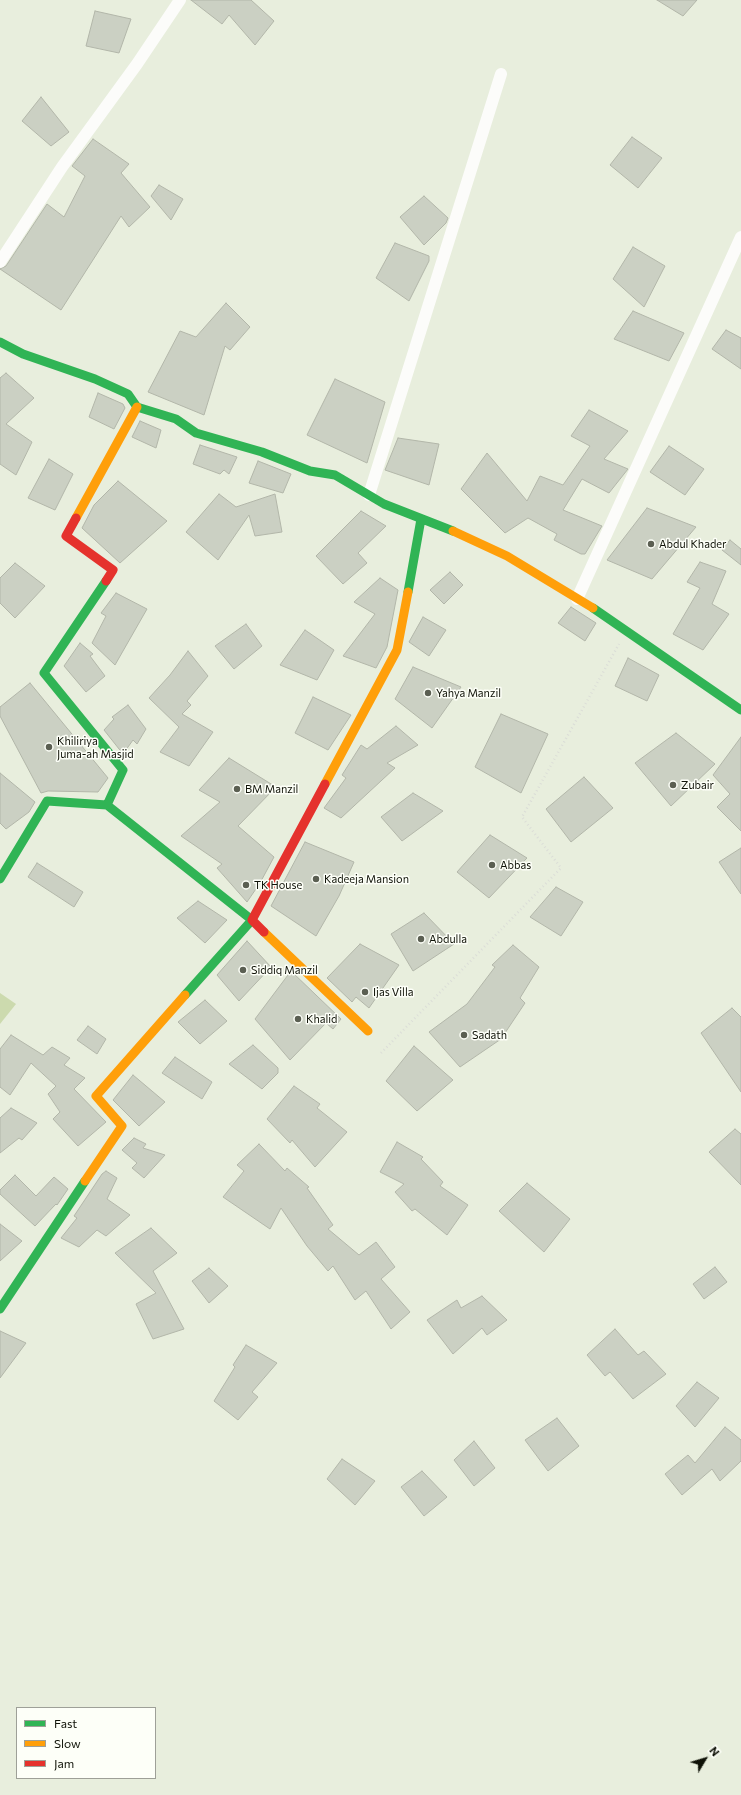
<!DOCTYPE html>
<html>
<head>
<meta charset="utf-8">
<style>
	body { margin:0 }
	#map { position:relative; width:741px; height:1795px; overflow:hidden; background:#e8eedd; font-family:Commissioner,sans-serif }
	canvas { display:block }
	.legend { position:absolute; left:16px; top:1707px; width:140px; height:72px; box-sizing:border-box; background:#fdfff8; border:1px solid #9ea098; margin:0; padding:5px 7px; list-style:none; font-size:12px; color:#0f1207 }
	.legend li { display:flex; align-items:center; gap:8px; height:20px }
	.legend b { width:20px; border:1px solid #9ea098 }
	.north { position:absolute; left:685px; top:1739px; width:40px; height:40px; -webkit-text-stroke:3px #fdfff8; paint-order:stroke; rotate:52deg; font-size:11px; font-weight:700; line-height:16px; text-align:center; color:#0f1207 }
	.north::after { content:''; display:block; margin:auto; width:14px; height:18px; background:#0f1207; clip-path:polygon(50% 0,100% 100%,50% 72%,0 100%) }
</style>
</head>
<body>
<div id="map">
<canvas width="741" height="1795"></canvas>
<ul class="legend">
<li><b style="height:5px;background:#30b455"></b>Fast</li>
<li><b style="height:5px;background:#ff9f0a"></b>Slow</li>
<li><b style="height:5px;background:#e5322d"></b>Jam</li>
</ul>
<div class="north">N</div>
</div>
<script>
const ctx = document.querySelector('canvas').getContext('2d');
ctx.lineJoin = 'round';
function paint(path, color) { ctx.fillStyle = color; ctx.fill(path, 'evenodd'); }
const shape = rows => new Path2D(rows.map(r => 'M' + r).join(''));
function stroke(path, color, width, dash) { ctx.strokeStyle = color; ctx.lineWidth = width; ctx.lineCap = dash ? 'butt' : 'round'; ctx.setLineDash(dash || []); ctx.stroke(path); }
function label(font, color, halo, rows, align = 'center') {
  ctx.font = font + ' Commissioner,sans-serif'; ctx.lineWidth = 3; ctx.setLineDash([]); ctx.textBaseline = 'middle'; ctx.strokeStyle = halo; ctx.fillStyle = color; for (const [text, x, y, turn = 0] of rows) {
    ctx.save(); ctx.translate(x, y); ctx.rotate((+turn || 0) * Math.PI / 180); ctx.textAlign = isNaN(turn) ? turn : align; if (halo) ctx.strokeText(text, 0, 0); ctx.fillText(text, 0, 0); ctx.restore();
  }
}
paint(shape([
	[0,993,16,1004,0,1024]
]), '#ccdaae');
const building = shape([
	[191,0,251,0,274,21,255,45,229,15,222,24,191,0],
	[657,0,697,0,683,16,657,0],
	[95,11,131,19,119,53,86,46,95,11],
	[41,97,69,132,51,146,22,121,41,97],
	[632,137,662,158,638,188,610,165,632,137],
	[93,139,129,164,121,173,150,207,129,227,121,216,61,310,0,269,6,266,47,204,64,217,85,176,72,166,93,139],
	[159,185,183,199,171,220,151,196,159,185],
	[424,196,448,218,446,223,424,245,400,217,424,196],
	[395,243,429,256,429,261,409,301,376,278,395,243],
	[633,247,665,266,644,307,613,279,633,247],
	[226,303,250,327,230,350,225,346,204,415,148,392,180,331,196,337,226,303],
	[633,311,684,333,669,361,614,339,633,311],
	[726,330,741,338,741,369,712,349,726,330],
	[6,373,34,398,6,424,32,442,16,475,0,464,0,378,6,373],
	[335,379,385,402,367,463,307,435,335,379],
	[98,393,123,404,125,408,114,429,89,417,98,393],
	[589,410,628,431,604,459,628,469,609,493,582,479,563,510,602,526,585,554,581,554,554,540,557,534,528,518,505,533,461,489,487,453,527,501,540,476,563,485,590,446,571,436,589,410],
	[140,421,161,430,156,448,132,437,140,421],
	[398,438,439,444,429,485,385,470,398,438],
	[200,445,237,457,229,474,224,470,220,474,193,464,200,445],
	[669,446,704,469,685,495,650,472,669,446],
	[49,459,73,474,55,510,28,498,49,459],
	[258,461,291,474,283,493,249,483,258,461],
	[118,481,167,521,120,563,82,528,94,505,118,481],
	[219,494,236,507,275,494,282,532,255,536,249,515,218,560,186,532,219,494],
	[647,508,696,527,652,579,607,560,647,508],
	[361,511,386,526,358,553,367,563,343,584,316,556,361,511],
	[730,540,741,549,741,565,722,550,730,540],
	[700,562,726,571,712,604,729,614,703,650,673,634,700,588,687,582,700,562],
	[15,563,45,586,15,618,0,603,0,578,15,563],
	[450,572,463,585,444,604,430,590,450,572],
	[380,578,398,590,387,647,376,668,343,656,375,614,354,602,380,578],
	[116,593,147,609,115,665,92,643,106,616,101,613,116,593],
	[571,607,596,623,585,641,558,623,571,607],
	[423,617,446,630,429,656,409,642,423,617],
	[246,624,262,646,234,669,215,646,246,624],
	[305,630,334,650,317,680,280,665,305,630],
	[80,643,93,654,90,656,105,676,86,692,64,666,80,643],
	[188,651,208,676,187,701,191,705,182,714,213,732,189,766,160,752,179,727,149,698,170,675,188,651],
	[628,658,659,675,647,701,615,686,628,658],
	[413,667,461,687,432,728,395,699,413,667],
	[30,683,108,778,98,792,48,791,41,793,0,716,0,707,30,683],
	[313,697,351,715,328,750,295,733,313,697],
	[128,705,146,729,137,744,133,740,123,754,104,730,114,719,112,717,128,705],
	[501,714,548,734,521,793,475,767,501,714],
	[396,726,418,745,387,763,395,768,341,818,324,808,346,778,342,775,361,745,367,749,396,726],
	[676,733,715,764,671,806,635,763,676,733],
	[741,737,741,831,717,807,730,794,713,775,741,737],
	[229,758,276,787,238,826,274,857,260,883,247,902,217,868,222,864,181,836,220,802,199,790,229,758],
	[0,773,35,802,29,812,6,829,0,823,0,773],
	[584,777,613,808,571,842,546,809,584,777],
	[413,793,443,811,402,841,381,817,413,793],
	[490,835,527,858,489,898,457,872,490,835],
	[305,842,354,862,339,896,316,936,271,906,305,842],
	[741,848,741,894,719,862,741,848],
	[37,863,83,892,74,907,28,877,37,863],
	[556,887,583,902,561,936,530,917,556,887],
	[198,901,227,920,205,943,177,918,198,901],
	[424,913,454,944,413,971,391,934,424,913],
	[247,941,271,967,239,1001,217,975,247,941],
	[360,944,399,965,369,1008,356,997,352,1002,327,978,360,944],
	[513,945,539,967,520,998,525,1003,501,1039,460,1067,429,1032,467,1004,495,967,492,965,513,945],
	[291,971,341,1019,333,1029,326,1023,290,1060,255,1019,291,971],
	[205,1000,227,1021,200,1044,178,1022,205,1000],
	[732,1008,741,1017,741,1092,701,1033,732,1008],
	[88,1026,106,1039,97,1054,77,1040,88,1026],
	[11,1035,43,1055,52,1047,70,1058,64,1065,85,1078,74,1089,106,1122,78,1146,53,1119,60,1112,48,1094,56,1086,31,1063,10,1095,0,1087,0,1049,11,1035],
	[253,1045,278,1068,278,1073,262,1089,229,1064,253,1045],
	[414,1046,453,1080,417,1111,386,1081,414,1046],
	[175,1057,212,1082,202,1099,162,1073,175,1057],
	[133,1075,165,1102,139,1126,113,1100,133,1075],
	[294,1086,320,1104,317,1108,347,1132,315,1167,292,1140,290,1143,267,1119,294,1086],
	[11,1108,37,1123,22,1140,19,1138,0,1153,0,1118,11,1108],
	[735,1129,741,1134,741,1185,709,1152,735,1129],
	[134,1138,146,1144,143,1148,165,1155,144,1178,132,1168,137,1163,122,1150,134,1138],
	[397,1142,423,1157,421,1159,443,1182,440,1186,468,1205,447,1235,415,1209,412,1211,395,1192,404,1184,380,1172,397,1142],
	[259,1144,285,1171,287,1168,309,1187,307,1188,333,1225,328,1229,359,1255,376,1242,395,1267,381,1279,410,1312,391,1329,366,1291,355,1300,333,1266,328,1271,307,1246,281,1208,270,1229,223,1197,244,1171,237,1165,259,1144],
	[106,1171,117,1178,107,1199,130,1215,106,1236,97,1230,79,1247,61,1238,77,1218,74,1216,102,1174,106,1171],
	[15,1175,36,1196,54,1177,68,1189,57,1205,56,1204,35,1226,0,1194,0,1190,15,1175],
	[527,1183,570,1219,544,1252,499,1211,527,1183],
	[0,1224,22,1241,0,1261,0,1224],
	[151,1228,177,1253,153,1271,184,1329,153,1339,136,1304,156,1293,115,1253,151,1228],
	[715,1267,727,1282,704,1299,693,1284,715,1267],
	[209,1268,228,1286,209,1303,192,1281,209,1268],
	[482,1296,507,1320,487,1335,482,1328,453,1354,427,1320,457,1300,461,1308,482,1296],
	[615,1329,638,1355,644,1351,666,1374,633,1399,610,1372,605,1376,587,1355,615,1329],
	[0,1331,26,1343,0,1378,0,1331],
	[246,1345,277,1363,252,1392,258,1397,238,1420,214,1401,235,1367,233,1365,246,1345],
	[697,1382,719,1398,695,1427,676,1406,697,1382],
	[557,1418,579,1446,548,1471,525,1440,557,1418],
	[725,1427,741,1440,741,1461,720,1481,712,1469,682,1495,665,1474,688,1455,695,1463,725,1427],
	[474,1441,495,1468,474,1486,454,1460,474,1441],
	[342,1459,375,1481,355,1505,327,1479,342,1459],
	[422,1471,447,1497,424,1516,401,1487,422,1471]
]);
paint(building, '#cbd0c3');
stroke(building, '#b2b6a9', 1);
stroke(shape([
	[381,1053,561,868,522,817,619,644]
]), '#dbddd7', 2.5, [1, 3]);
stroke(shape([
	[0,262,62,167,137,64,180,0],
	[369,495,501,74],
	[577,599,741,237]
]), '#fcfcfa', 12);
stroke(shape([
	[0,342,23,354,95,379,128,394,137,407,176,419,196,433,262,452,310,471,335,475,384,504,453,531],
	[106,581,44,673,123,770,107,805],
	[408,592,421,519],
	[593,608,741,710],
	[0,879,47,801,107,805,252,920,185,995],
	[0,1309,85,1181]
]), '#30b455', 9);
stroke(shape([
	[76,518,137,407],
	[453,531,507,556,593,608],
	[325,784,397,650,408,592],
	[264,932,368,1031],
	[85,1181,122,1126,96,1096,185,995]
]), '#ff9f0a', 9);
stroke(shape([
	[76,518,66,536,113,570,106,581],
	[264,932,252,920,325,784]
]), '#e5322d', 9);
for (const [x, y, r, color] of [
	[651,544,4,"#5b5f52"],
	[428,693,4,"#5b5f52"],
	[49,747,4,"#5b5f52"],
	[673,785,4,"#5b5f52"],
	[237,789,4,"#5b5f52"],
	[492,865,4,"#5b5f52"],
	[316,879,4,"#5b5f52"],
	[246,885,4,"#5b5f52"],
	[421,939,4,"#5b5f52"],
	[243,970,4,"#5b5f52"],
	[365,992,4,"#5b5f52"],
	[298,1019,4,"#5b5f52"],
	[464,1035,4,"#5b5f52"]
]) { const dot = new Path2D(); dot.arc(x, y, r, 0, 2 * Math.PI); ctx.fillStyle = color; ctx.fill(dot); stroke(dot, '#fdfff8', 1.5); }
label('11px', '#0f1207', '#fdfff8', [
	["Abdul Khader",659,544],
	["Yahya Manzil",436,693],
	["Khiliriya",57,741],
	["Juma-ah Masjid",57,754],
	["Zubair",681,785],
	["BM Manzil",245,789],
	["Abbas",500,865],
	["Kadeeja Mansion",324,879],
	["TK House",254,885],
	["Abdulla",429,939],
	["Siddiq Manzil",251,970],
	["Ijas Villa",373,992],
	["Khalid",306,1019],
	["Sadath",472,1035]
], 'left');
</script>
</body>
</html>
